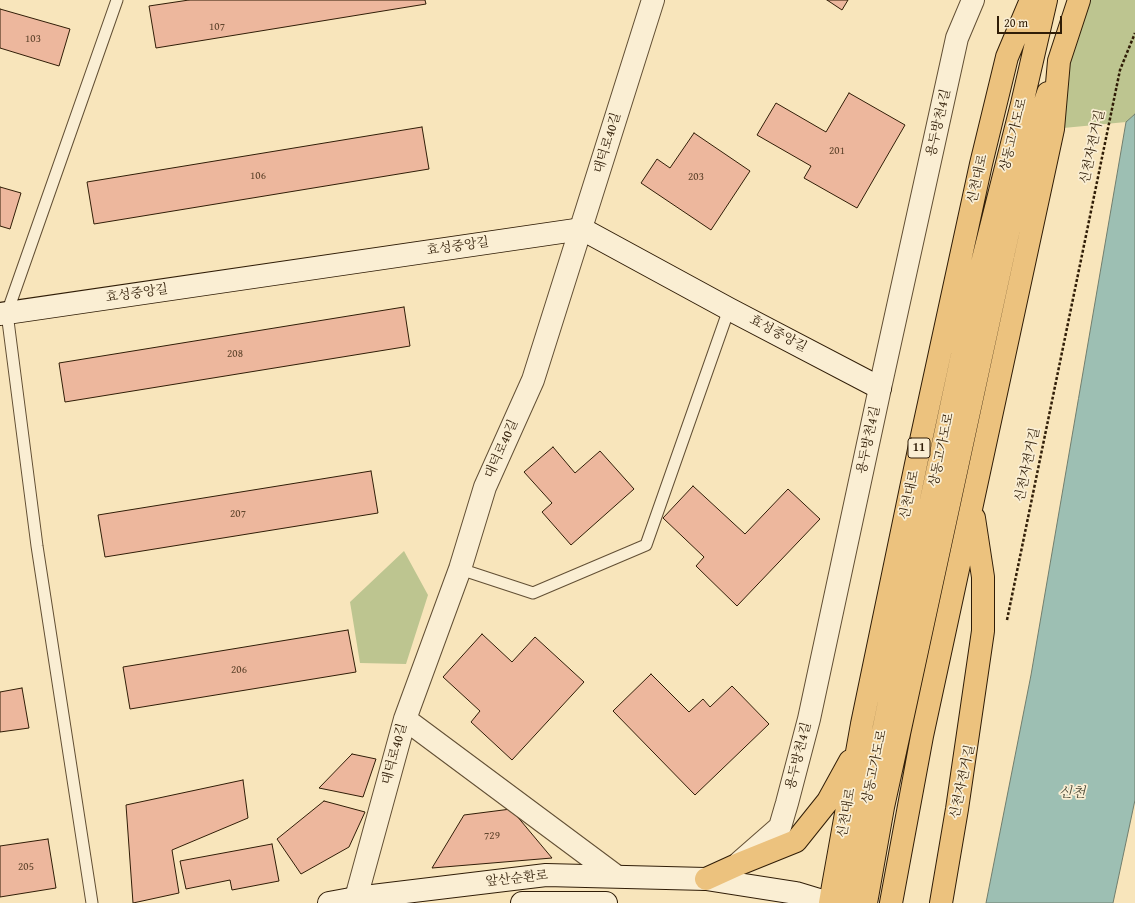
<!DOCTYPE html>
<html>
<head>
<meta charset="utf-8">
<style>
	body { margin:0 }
	#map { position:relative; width:1135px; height:903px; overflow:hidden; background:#f8e5bb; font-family:"Gentium Book Plus",serif }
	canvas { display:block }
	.scale { position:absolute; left:997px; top:16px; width:65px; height:18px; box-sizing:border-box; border:2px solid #301d07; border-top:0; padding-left:5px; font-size:12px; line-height:14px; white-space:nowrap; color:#301d07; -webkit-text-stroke:3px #faeed3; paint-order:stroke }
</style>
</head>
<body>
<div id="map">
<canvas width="1135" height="903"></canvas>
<div class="scale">20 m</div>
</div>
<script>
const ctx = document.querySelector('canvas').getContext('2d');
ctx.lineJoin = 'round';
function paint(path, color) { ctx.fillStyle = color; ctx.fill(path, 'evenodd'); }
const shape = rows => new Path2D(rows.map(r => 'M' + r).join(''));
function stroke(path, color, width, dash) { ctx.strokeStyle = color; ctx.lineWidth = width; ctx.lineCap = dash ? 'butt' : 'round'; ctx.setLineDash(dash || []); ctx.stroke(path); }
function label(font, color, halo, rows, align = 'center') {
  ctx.font = font + ' "Gentium Book Plus","Noto Serif KR",serif'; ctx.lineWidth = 3.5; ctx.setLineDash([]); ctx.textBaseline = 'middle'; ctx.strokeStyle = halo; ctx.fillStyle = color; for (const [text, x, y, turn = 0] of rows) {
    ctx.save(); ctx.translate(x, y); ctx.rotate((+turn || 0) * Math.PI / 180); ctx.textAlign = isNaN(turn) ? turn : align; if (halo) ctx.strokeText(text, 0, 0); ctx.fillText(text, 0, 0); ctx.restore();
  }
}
paint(shape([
	[1085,0,1135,0,1135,114,1126,122,1053,129],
	[404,551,428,595,406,664,360,663,350,602]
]), '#bdc590');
const water = shape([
	[1135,114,1135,800,1113,903,986,903,1031,675,1126,122,1135,114]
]);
paint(water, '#9dbfb3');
stroke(water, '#717e6e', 1);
const building = shape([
	[189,0,425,0,426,4,156,48,149,6,189,0],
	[827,0,848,0,842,10,827,0],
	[0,9,70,29,59,66,0,48,0,9],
	[849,93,905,125,857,208,804,178,811,166,757,135,776,103,826,132,849,93],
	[422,127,429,169,94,224,87,182,422,127],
	[694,133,750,171,711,230,641,183,657,159,670,168,694,133],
	[0,187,21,193,10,229,0,226,0,187],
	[404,307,410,346,65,402,59,363,404,307],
	[553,447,575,473,600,451,634,489,571,545,542,512,552,503,524,472,553,447],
	[371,471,378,513,105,557,98,515,371,471],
	[693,486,745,534,788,489,820,519,737,606,696,566,704,557,663,518,693,486],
	[348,630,356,672,130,709,123,667,348,630],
	[482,634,512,662,535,637,584,682,512,760,471,722,480,711,443,677,482,634],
	[651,674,689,712,703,699,710,707,732,686,769,724,695,795,613,711,651,674],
	[22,688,29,728,0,732,0,692,22,688],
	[352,754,376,759,363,797,319,788,352,754],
	[243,780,248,818,172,850,179,893,133,903,126,805,243,780],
	[324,801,365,812,349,847,301,874,277,839,324,801],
	[511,809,552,858,432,868,464,815,511,809],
	[48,839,56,888,0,897,0,846,48,839],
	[272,844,279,881,232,890,230,880,186,889,180,861,272,844]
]);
paint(building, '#edb79d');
stroke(building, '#301d07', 1);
const lane = shape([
	[460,569,533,593,646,545,729,309],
	[92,903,37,546,7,313,117,0]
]);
const street = shape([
	[405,719,616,876],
	[740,862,780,827,787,803,809,719,880,388,957,38,973,0],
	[356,898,405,719,460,569,485,487,533,380,653,0]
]);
const secondary = shape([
	[0,314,582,229,729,309,880,388],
	[329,903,356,898,546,875,706,879,796,893,829,903],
	[522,903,606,903]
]);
const highway = shape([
	[706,879,739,864,796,841,828,801,850,761],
	[830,903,862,724,920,445,981,164,1007,57,1031,0],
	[848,903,914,580,980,271,1022,104,1046,0],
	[866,903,883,807,1022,169,1048,93],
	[891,903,922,736,1053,129,1059,61,1079,0],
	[941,903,957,809,983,631,983,577,974,518]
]);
stroke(lane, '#624f34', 13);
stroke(street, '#624f34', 24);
stroke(secondary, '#301d07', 24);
stroke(highway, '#301d07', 24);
stroke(shape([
	[1007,620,1120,70,1135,33]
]), '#301d07', 2.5, [3, 2]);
stroke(lane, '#faeed3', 11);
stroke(street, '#faeed3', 22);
stroke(secondary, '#faeed3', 22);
stroke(highway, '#ecc27e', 22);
label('11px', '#5f442c', null, [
	["107",217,27],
	["103",33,39],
	["201",837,151],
	["106",258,176],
	["203",696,177],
	["208",235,354],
	["207",238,514],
	["206",239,670],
	["729",492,836],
	["205",26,867]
]);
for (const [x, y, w] of [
	[919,448,22]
]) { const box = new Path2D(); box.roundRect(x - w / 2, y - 10, w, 20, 3); ctx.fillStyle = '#faeed3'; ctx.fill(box); stroke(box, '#301d07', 1); }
label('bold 12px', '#301d07', null, [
	["11",919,448]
]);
label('13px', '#301d07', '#faeed3', [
	["용두방천4길",939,123,-77],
	["상동고가도로",1014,135,-76],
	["대덕로40길",608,143,-73],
	["신천자전거길",1093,147,-78],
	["신천대로",978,179,-77],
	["효성중앙길",458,247,-8],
	["효성중앙길",137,294,-8],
	["효성중앙길",778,334,28],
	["용두방천4길",869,440,-78],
	["대덕로40길",502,449,-66],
	["상동고가도로",942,450,-78],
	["신천자전거길",1028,465,-78],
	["신천대로",910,495,-78],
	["대덕로40길",395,754,-75],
	["용두방천4길",799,756,-76],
	["상동고가도로",875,767,-78],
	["신천자전거길",963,782,-78],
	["신천대로",847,813,-80],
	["앞산순환로",517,879,-6]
]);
label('italic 14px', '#514e3b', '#faeed3', [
	["신천",1072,793]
]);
</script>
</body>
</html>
